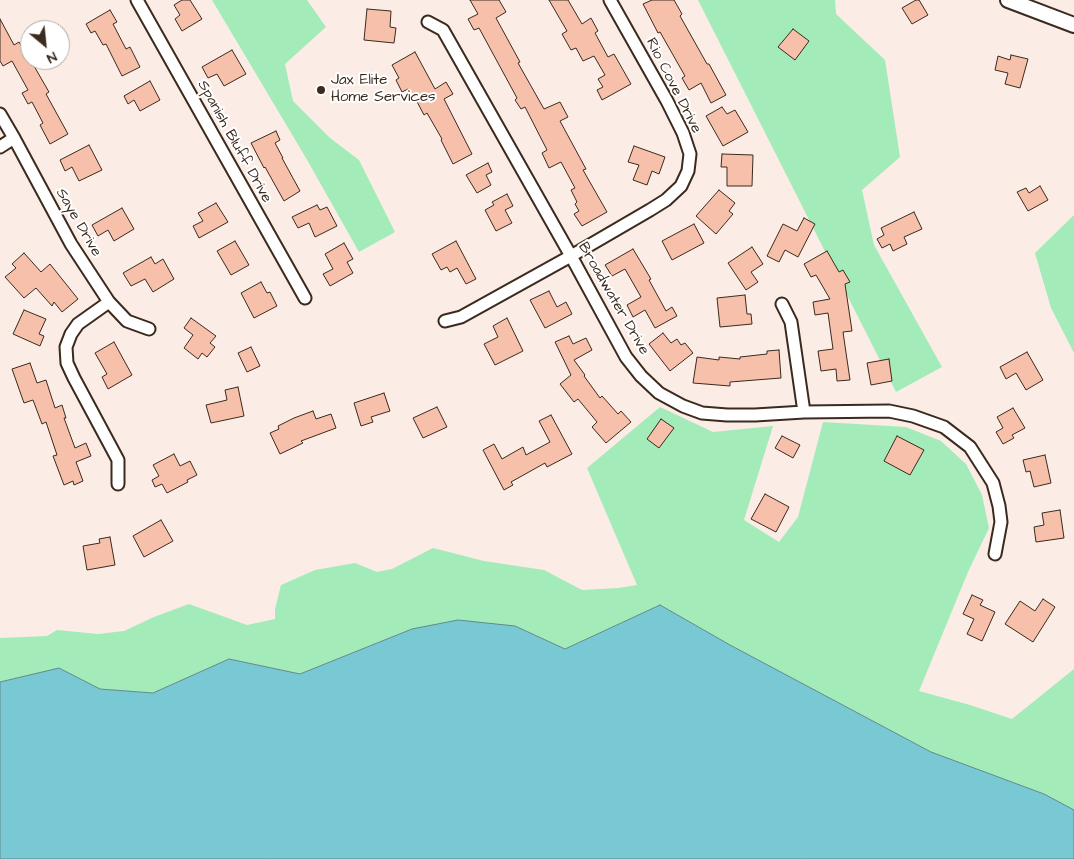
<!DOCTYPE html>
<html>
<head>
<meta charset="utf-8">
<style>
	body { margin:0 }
	#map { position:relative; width:1074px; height:859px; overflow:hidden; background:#fcece6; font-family:"Architects Daughter",sans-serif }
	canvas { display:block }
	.north { position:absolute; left:20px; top:20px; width:50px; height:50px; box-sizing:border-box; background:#fff; border:1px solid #b1aaa5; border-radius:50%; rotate:152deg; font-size:14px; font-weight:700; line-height:20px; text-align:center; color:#3b2a1e }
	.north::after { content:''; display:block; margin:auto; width:18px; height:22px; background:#3b2a1e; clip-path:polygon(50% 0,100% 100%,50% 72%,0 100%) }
</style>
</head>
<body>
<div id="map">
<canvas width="1074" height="859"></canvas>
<div class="north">N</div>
</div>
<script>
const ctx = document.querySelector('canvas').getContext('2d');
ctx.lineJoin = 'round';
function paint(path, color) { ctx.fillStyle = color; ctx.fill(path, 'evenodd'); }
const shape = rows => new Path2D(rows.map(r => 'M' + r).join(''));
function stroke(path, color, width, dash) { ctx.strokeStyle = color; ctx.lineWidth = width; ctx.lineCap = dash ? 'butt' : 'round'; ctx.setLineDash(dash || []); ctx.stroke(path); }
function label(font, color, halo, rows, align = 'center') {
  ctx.font = font + ' "Architects Daughter",sans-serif'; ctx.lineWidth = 4; ctx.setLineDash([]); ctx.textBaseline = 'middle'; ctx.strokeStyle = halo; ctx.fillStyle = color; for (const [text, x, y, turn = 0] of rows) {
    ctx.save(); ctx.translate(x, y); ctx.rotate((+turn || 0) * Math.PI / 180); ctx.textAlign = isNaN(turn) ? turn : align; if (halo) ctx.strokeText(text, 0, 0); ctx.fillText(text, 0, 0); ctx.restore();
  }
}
paint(shape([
	[212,0,307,0,326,27,285,64,293,101,330,138,359,160,395,232,359,252,306,158],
	[698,0,835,0,836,14,885,60,900,157,862,190,874,245,942,367,896,392],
	[1074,215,1074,353,1051,308,1035,253],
	[660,407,713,432,773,426,744,520,779,542,798,517,823,422,906,427,941,441,966,464,982,495,989,528,968,572,919,691,970,705,1012,719,1074,669,1074,810,1044,794,931,752,730,645,660,605,565,649,515,626,412,629,300,674,229,659,153,693,100,689,59,668,0,682,0,638,47,636,57,630,98,634,124,631,154,617,189,604,247,625,275,619,275,609,281,585,315,570,355,563,377,572,392,569,433,548,484,561,544,570,582,590,618,588,637,585,587,468]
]), '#a3ebb9');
const water = shape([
	[660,605,730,645,931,752,1044,794,1074,810,1074,859,0,859,0,682,59,668,100,689,153,693,229,659,300,674,412,629,458,620,515,626,565,649,660,605]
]);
paint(water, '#79c9d4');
stroke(water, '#60898b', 1);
const building = shape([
	[182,0,190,0,202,19,182,31,175,19,180,15,174,5,182,0],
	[470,0,499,0,506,12,496,18,520,62,518,63,544,109,560,102,568,117,560,121,586,169,583,170,607,212,582,226,574,214,579,211,575,204,577,202,571,190,575,188,561,162,549,168,542,153,547,150,525,107,521,109,515,100,517,98,479,28,474,30,468,19,478,14,470,0],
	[549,0,568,0,582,24,591,18,598,31,595,33,608,57,614,54,631,84,602,100,597,90,603,87,598,79,605,75,594,56,583,61,576,48,571,50,562,34,567,31,549,0],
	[652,0,674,0,682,14,680,16,707,64,709,64,726,95,711,103,701,83,689,90,682,78,685,76,660,32,658,33,643,4,652,0],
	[916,0,919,0,928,15,912,24,902,8,916,0],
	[367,9,391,11,390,27,396,28,394,43,364,40,367,9],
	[110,10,117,22,113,24,126,49,130,47,140,67,122,76,106,44,103,45,95,31,91,33,86,24,110,10],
	[0,19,14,45,19,42,33,66,34,66,49,92,46,94,68,134,50,144,40,125,43,123,32,102,28,104,22,93,28,90,12,61,3,66,0,61,0,19],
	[793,29,809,41,795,60,778,47,793,29],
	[232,50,246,74,224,86,217,74,208,78,202,67,232,50],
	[415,52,435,89,446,82,453,94,444,99,472,154,453,164,441,140,442,139,427,113,424,115,413,94,411,95,408,89,402,92,396,80,399,78,392,65,415,52],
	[1011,55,1028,59,1020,88,1005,84,1008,73,995,70,998,56,1010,60,1011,55],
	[150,81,160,100,140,111,134,100,128,104,124,96,150,81],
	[722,107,727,114,735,110,748,132,723,146,706,116,722,107],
	[276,131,280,140,275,143,283,158,282,158,300,191,284,201,265,167,264,168,251,143,276,131],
	[89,145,102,170,79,181,72,167,65,171,60,160,89,145],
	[634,146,665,157,659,174,652,171,647,185,633,180,639,165,628,162,634,146],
	[722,154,753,155,752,186,727,186,727,167,721,167,722,154],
	[488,163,492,172,486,175,491,185,477,193,466,175,488,163],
	[1040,186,1048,200,1028,211,1017,192,1026,188,1029,193,1040,186],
	[719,190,735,203,729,211,733,214,716,234,696,216,719,190],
	[507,194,513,206,505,210,512,223,496,231,485,210,494,205,492,202,507,194],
	[216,203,228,222,199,238,193,226,203,221,198,213,216,203],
	[317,205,320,210,327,207,337,226,315,237,309,223,298,228,292,217,317,205],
	[122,208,134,229,114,241,108,230,98,236,92,225,122,208],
	[914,212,922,229,904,237,907,244,893,251,890,244,882,248,877,239,884,235,881,228,914,212],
	[804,218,815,224,798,257,785,250,779,262,767,256,783,224,797,231,804,218],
	[694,224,704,243,672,260,662,241,694,224],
	[235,241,249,265,231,275,217,251,235,241],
	[456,241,476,279,466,284,457,268,450,272,447,267,441,270,432,254,456,241],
	[344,243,353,259,347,262,353,273,330,286,323,274,333,269,325,254,344,243],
	[752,247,763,264,751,272,758,282,746,290,728,263,752,247],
	[633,249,651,279,649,280,666,311,672,307,677,316,655,328,645,310,633,317,627,305,641,297,625,269,612,276,605,265,633,249],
	[827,251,839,272,843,270,850,282,845,284,852,331,843,332,850,380,837,381,836,369,821,371,818,351,833,349,828,313,815,315,813,302,830,299,816,275,811,277,804,264,827,251],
	[24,253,41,272,50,264,78,299,62,312,54,302,52,306,36,288,24,298,5,277,16,268,12,264,24,253],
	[151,257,155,264,163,259,174,279,153,292,145,279,131,286,123,273,151,257],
	[261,282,267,293,270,292,277,306,254,318,241,293,261,282],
	[549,291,557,307,566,302,572,314,545,328,530,300,549,291],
	[745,295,747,314,751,314,752,324,720,327,717,298,745,295],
	[24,310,46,319,39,334,44,336,40,346,13,334,24,310],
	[191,318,216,336,210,343,215,347,207,357,202,353,198,359,184,348,193,335,184,328,191,318],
	[507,318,523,351,495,365,484,344,498,337,493,326,507,318],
	[663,333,671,343,677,339,681,345,685,343,693,353,670,371,649,344,663,333],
	[569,336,573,344,586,338,592,350,574,360,585,375,584,376,600,398,602,396,618,414,621,411,631,422,606,443,592,427,597,422,578,399,574,402,560,384,571,375,555,342,569,336],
	[114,342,132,375,108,389,102,377,107,374,95,353,114,342],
	[251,347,260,366,247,372,238,353,251,347],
	[779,350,781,378,730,382,730,386,693,383,697,357,719,360,719,357,740,359,740,357,767,354,767,351,779,350],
	[1027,352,1043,380,1026,390,1016,373,1006,379,1000,367,1027,352],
	[889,359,892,381,871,385,867,363,889,359],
	[30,363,37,383,46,380,55,408,62,405,66,418,64,418,75,448,86,443,91,456,76,462,83,481,74,485,73,481,64,485,53,456,57,455,46,422,42,424,33,400,24,403,12,369,30,363],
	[238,387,244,416,211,423,206,405,227,400,225,390,238,387],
	[384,393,390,411,371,417,373,422,361,426,354,403,384,393],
	[437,407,447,427,423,438,413,418,437,407],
	[1013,408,1025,428,1012,435,1014,438,1003,444,996,432,1003,428,997,417,1013,408],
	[313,411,316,419,331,414,336,428,301,441,303,443,280,454,270,433,279,429,278,426,294,418,313,411],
	[551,415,572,454,547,467,545,463,511,482,513,485,504,490,483,450,494,444,502,459,523,447,526,455,550,442,539,421,551,415],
	[661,419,674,428,659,448,647,439,661,419],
	[782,436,800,445,793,458,775,448,782,436],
	[897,436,924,450,910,475,884,461,897,436],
	[174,454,180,466,190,461,197,475,187,480,188,482,167,493,162,484,155,487,152,480,159,476,153,465,174,454],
	[1045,455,1051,483,1034,487,1030,471,1026,472,1023,460,1045,455],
	[765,494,789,507,776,532,751,519,765,494],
	[1060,510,1064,538,1036,542,1034,527,1044,525,1042,513,1060,510],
	[161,520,173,541,144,557,133,536,161,520],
	[110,537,115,565,87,570,83,546,100,543,99,539,110,537],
	[972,595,983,600,980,605,995,612,982,641,967,634,974,619,963,614,972,595],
	[1043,599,1055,607,1033,642,1005,624,1020,601,1035,611,1043,599]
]);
paint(building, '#f6c0aa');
stroke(building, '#3b2a1e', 1);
const minor = shape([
	[137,0,305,298],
	[428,22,443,30,571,256,626,357,641,376,659,393,683,406,702,413,727,415,755,415,804,412,889,411,913,416,944,427,970,447,993,483,999,506,1001,522,995,554],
	[0,114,14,138,71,244,109,302,127,321,149,329],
	[0,147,14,138],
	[109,302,78,324,71,334,66,347,67,363,74,378,118,460,118,484],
	[782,304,791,322,804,412],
	[445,321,461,317,571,256,650,210,666,200,681,186,688,171,690,154,683,133,667,101,610,0]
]);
const tertiary = shape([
	[1008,0,1074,25]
]);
stroke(minor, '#3b2a1e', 15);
stroke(tertiary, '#3b2a1e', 18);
stroke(minor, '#fff', 11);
stroke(tertiary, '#fff', 14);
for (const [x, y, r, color] of [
	[321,90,5,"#3b2a1e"]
]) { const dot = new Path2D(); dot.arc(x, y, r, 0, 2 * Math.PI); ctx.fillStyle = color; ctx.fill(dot); stroke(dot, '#fff', 2); }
label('15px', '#3b2a1e', '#fff', [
	["Jax Elite",331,81],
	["Home Services",331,98]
], 'left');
label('15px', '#3b2a1e', '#fff', [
	["Rio Cove Drive",673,86,63],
	["Spanish Bluff Drive",234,142,61],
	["Saye Drive",78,223,60],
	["Broadwater Drive",613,299,60]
]);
</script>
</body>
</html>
